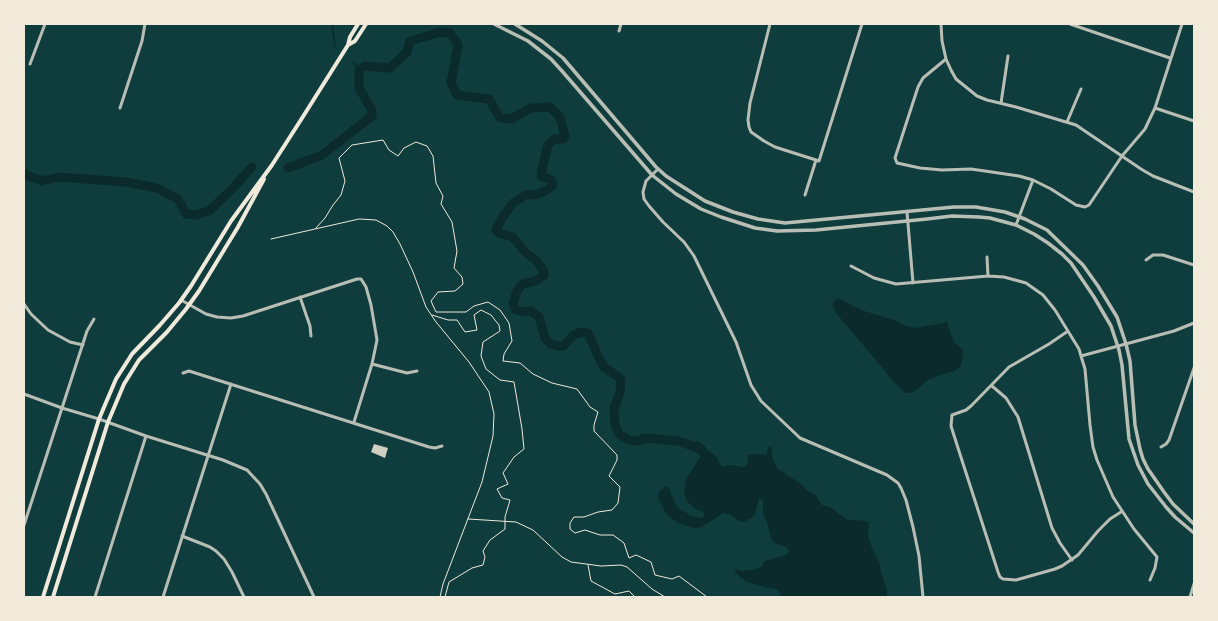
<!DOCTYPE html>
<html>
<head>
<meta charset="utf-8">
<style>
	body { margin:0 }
	#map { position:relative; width:1218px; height:621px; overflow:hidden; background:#0f3d3e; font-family:"Titillium Web",sans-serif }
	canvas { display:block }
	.frame { position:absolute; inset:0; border:25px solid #f1e9da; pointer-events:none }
</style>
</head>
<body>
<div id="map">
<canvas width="1218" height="621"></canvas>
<div class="frame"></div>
</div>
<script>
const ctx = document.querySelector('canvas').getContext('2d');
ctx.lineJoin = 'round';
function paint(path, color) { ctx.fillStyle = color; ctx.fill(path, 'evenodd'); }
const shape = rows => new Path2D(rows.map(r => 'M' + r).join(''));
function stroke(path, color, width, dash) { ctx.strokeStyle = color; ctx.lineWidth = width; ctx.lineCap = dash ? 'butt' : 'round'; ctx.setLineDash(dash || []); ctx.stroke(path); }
paint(shape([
	[838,298,861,310,894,320,909,327,917,328,948,322,948,326,954,342,963,350,963,354,961,366,955,371,943,374,928,380,912,393,906,393,895,383,836,313,832,304],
	[697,440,704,446,707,450,716,456,722,467,732,465,741,467,745,467,748,463,747,456,750,454,766,455,769,447,771,446,773,461,778,469,801,484,807,490,816,495,818,500,822,505,830,507,848,520,866,521,869,523,868,535,872,548,880,565,881,573,887,589,887,597,781,597,779,591,776,589,764,587,747,582,740,577,735,572,735,569,742,571,751,570,761,567,765,561,786,555,789,551,786,547,776,544,771,539,767,522,763,513,763,500,761,499,759,499,755,514,752,518,743,522,738,521,729,514,723,513,702,527,693,528,678,523,666,514,658,497,659,492,666,486,669,488,673,499,678,508,692,516,700,518,704,516,705,514,702,511,695,509,686,500,684,491,686,479,701,456,693,450]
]), '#0a2a2b');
stroke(shape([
	[332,24,335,47],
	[353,62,359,70]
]), '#0a2a2b', 1.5);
stroke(shape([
	[288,168,322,155,372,116,372,110,359,88,359,70,365,66,390,68,407,52,410,41,440,32,450,33,458,45,451,83,457,95,489,99,500,118,511,119,531,108,550,107,560,117,565,137,563,139,554,139,548,145,542,169,541,176,551,180,553,185,547,190,536,195,527,194,513,203,502,218,496,230,499,233,513,237,525,252,537,261,543,270,544,275,536,281,522,284,517,291,513,304,516,310,524,312,531,311,539,317,545,338,551,344,559,346,563,346,574,335,581,332,588,333,598,356,604,367,621,379,620,392,614,409,615,425,619,434,629,440,638,441,645,438,678,441,701,449,703,452],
	[24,174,42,181,58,177,126,182,157,188,178,199,186,214,195,215,209,211,233,188,252,167]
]), '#0a2a2b', 9);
paint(shape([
	[374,444,388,448,385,458,371,452]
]), '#cfcfc3');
stroke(shape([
	[316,228,325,218,333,205,341,195,345,181,339,158,352,145,383,140,389,150,398,156,404,148,416,142,427,146,433,156,436,183,443,196,441,204,452,222,457,251,454,268,462,277,463,284,455,291,438,292,431,301,436,312,466,312,474,306,488,302,500,310,509,323,512,341,504,354,503,361,520,363,533,374,552,383,577,389,590,407,598,412,594,425,594,431,617,455,617,460,609,476,620,487,618,503,612,510,598,512,584,517,574,517,570,523,570,529,575,533,585,530,600,535,613,535,624,543,629,558,636,555,651,562,655,575,672,579,679,576,707,597],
	[271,239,359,219,376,220,387,226,393,232,400,244,413,272,426,307,436,322,469,362,489,392,494,414,493,436,482,482,443,584,440,597],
	[432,315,448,320,457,320,465,332,477,330,474,315,481,310,491,315,499,325,500,331,483,342,481,356,486,369,500,380,514,382,522,429,524,449,514,457,503,473,508,484,497,489,502,498,510,500,505,517,505,529,490,540,483,551,485,557,483,565,472,568,449,582,445,597],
	[468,519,516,522,533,530,562,557,571,562,601,566,621,565,627,567,652,589,665,597],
	[588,565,591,581,615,594,629,591,635,597],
	[651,597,653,597]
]), '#f1e9da', 1);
stroke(shape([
	[770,24,750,103,748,120,749,127,751,132,764,141,775,147,816,160],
	[941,24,942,41,946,59,951,70,956,79,977,96,987,100,1016,107,1076,125,1141,169,1153,176,1194,192],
	[1070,24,1170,58],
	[619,31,621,24],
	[946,59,923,78,918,87,895,158,897,163,920,168,942,170,971,169,1019,176,1033,180,1051,189,1076,205,1085,207,1089,205,1122,156,1145,129,1155,108,1182,24],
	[30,64,45,24],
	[1001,103,1008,56],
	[120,108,142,41,145,24],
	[1155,108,1194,121],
	[1067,122,1081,89],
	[816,160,819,161,862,24],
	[658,169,646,181,643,192,644,199,649,206,663,222,684,242,694,256,736,342,751,385,761,401,800,438,887,475,898,483,901,488,906,500,913,527,919,556,923,597],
	[805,195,816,160],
	[907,212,913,283],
	[1016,225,1033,180],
	[987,257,988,276],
	[1146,260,1153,255,1163,255,1194,265],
	[851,266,874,278,896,284,988,276,1004,277,1026,283,1043,295,1055,310,1079,349,1081,356,1085,369,1090,425,1093,447,1097,460,1113,497,1134,529,1157,557,1155,568,1150,580],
	[300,297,310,326,311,336],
	[181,300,206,314,217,317,231,318,243,316,357,279,361,279,366,287,371,305,377,340,372,364,354,422],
	[24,304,31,314,48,330,70,342,83,345],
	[1068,331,1049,344,1009,367,971,406,966,410,952,415,951,426,958,448,998,572,1000,577,1003,579,1016,580,1055,569,1062,566,1078,555,1098,531,1110,519,1121,512],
	[1081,356,1174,331,1194,323],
	[372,364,407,373,417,371],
	[183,373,189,371,429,447,435,448,442,446],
	[992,386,1006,398,1018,417,1052,528,1060,543,1072,560],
	[24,394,62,408,99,419,146,436,223,460,247,470,260,484,266,494,314,597],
	[1161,447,1166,444,1169,440,1194,368],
	[24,525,87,331,94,319],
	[182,536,210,547,216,551,224,559,232,572,244,597],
	[95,597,146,436],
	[163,597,231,384],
	[1190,597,1194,584]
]), '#b8beb3', 3);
stroke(shape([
	[494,24,528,41,551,59,562,71,652,175,676,194,701,209,721,217,755,228,777,231,816,230,927,219,952,216,979,217,990,218,1016,225,1034,234,1048,243,1062,254,1071,263,1094,297,1111,326,1119,350,1122,365,1129,439,1138,465,1148,484,1166,507,1175,517,1194,533],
	[515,24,542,41,563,58,633,140,656,167,666,176,705,201,733,212,758,219,785,223,954,207,976,207,1005,212,1025,219,1047,230,1083,265,1098,286,1117,317,1126,344,1130,361,1135,425,1140,449,1143,459,1148,469,1164,492,1173,504,1194,524]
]), '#b8beb3', 3.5);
stroke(shape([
	[348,45,355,41,366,24],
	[43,597,99,419,116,379,132,354,160,325,179,303,191,286,231,221,272,165,304,115,348,45,350,37,358,24],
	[53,597,108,422,124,384,139,360,167,332,186,309,199,291,238,227,264,179]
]), '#f1e9da', 4);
</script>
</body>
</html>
